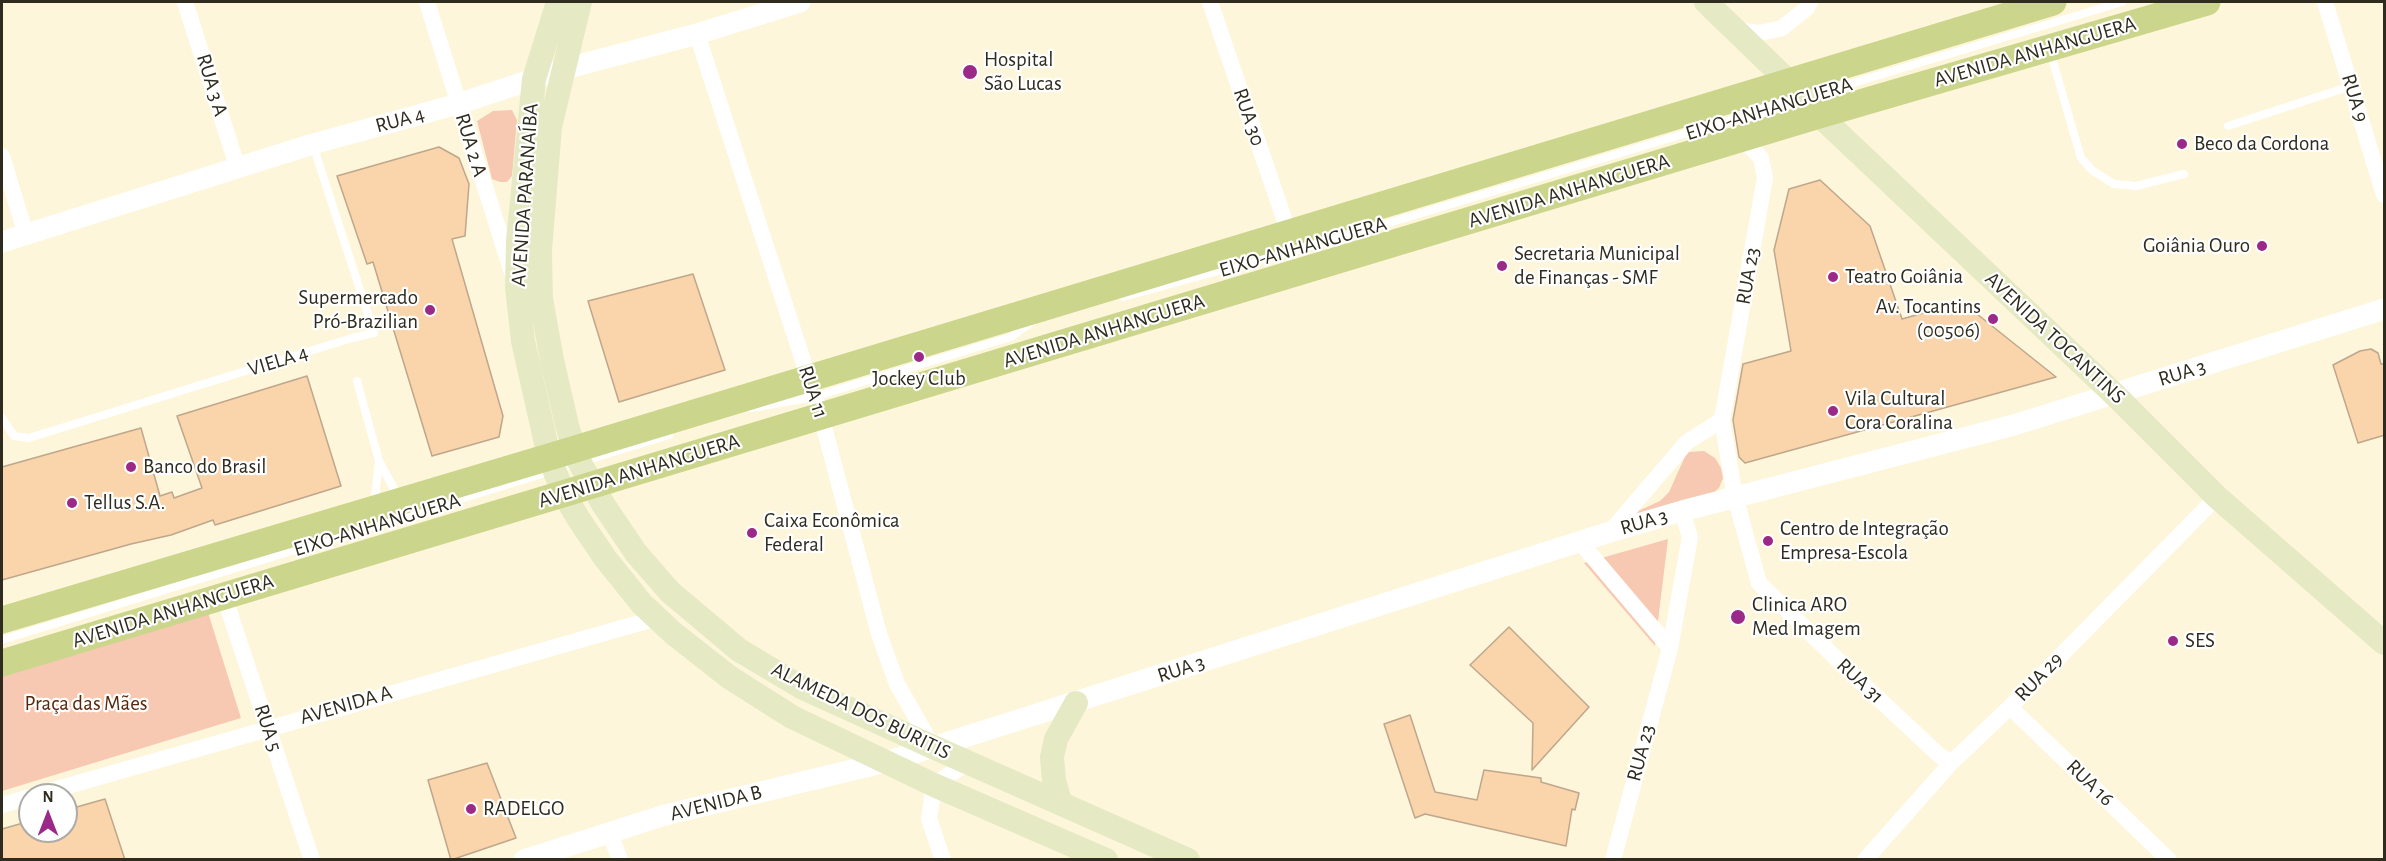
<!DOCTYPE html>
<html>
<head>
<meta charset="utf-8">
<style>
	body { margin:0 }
	#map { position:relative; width:2386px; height:861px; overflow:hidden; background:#fef6da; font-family:"Alegreya Sans",sans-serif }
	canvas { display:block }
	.frame { position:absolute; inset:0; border:3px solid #2f2c1f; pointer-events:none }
	.north { position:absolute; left:18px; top:783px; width:60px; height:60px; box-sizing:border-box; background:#fff; border:2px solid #acaba5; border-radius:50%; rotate:0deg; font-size:16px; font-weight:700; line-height:24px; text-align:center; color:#2f2c1f }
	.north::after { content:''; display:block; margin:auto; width:21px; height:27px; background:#9b2987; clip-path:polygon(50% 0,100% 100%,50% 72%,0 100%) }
</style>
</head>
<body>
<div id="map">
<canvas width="2386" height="861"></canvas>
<div class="frame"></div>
<div class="north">N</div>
</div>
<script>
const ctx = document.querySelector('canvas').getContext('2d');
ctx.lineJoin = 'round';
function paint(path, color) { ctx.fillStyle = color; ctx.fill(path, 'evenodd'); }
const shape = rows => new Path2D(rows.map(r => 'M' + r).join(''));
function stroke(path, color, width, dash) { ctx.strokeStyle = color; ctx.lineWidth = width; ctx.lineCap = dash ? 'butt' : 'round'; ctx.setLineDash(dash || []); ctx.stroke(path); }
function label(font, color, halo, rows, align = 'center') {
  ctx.font = font + ' "Alegreya Sans",sans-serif'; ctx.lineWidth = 4.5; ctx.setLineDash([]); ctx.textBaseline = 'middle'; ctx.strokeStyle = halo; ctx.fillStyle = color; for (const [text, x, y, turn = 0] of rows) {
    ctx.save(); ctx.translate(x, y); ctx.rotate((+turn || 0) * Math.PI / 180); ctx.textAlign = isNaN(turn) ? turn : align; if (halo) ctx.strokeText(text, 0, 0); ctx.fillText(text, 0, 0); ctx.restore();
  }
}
paint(shape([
	[512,110,517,120,512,176,507,182,500,182,492,179,477,121,493,111],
	[1704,451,1715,458,1721,468,1723,478,1719,488,1710,496,1634,517,1638,511,1660,501,1669,492,1687,452],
	[1668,539,1655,646,1584,563],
	[206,606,241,718,2,791,2,669]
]), '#f7c9b3');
const building = shape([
	[439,147,459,158,469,184,465,236,452,239,503,416,499,437,432,456,373,262,367,264,337,176,439,147],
	[1820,180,1870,226,1902,319,1962,302,2056,377,1745,463,1739,457,1733,420,1743,364,1791,351,1774,250,1789,189,1820,180],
	[693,274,725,370,619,402,588,301,693,274],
	[2371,349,2378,353,2381,364,2385,364,2385,435,2358,443,2333,365,2360,351,2371,349],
	[307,376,341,486,215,525,213,520,171,535,131,544,2,580,2,467,141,428,160,496,172,492,174,498,202,488,177,416,307,376],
	[1509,627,1589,707,1532,770,1533,723,1470,665,1509,627],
	[1410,715,1435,792,1477,800,1484,770,1541,778,1541,782,1579,793,1575,810,1572,809,1566,846,1425,814,1415,818,1384,724,1410,715],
	[487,763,516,838,451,860,428,780,487,763],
	[105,799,125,860,2,860,2,829,30,821,30,831,66,831,66,810,105,799]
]);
paint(building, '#fad4aa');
stroke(building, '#bea78c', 1.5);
stroke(shape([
	[2050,51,2081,158,2093,171,2114,184,2136,186,2184,174],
	[2228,126,2351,86],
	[1123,297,1329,241,2122,2],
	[1033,321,1011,337,814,397,752,408,809,383,1000,326,1033,321],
	[357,381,379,461,399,498],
	[2,418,14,436,29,438,352,338,374,333,313,145],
	[374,505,379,462],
	[2,640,669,435]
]), '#fff', 8);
stroke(shape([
	[185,2,238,169],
	[427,2,513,276],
	[1210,2,1289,233],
	[2325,2,2384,195],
	[1735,30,1760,33,1782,28,1807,8,1810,2],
	[697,34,821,416,879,634,897,684,933,747],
	[1786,83,1743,139,1761,158,1765,178,1722,420,1735,497,1759,583,1850,672,1939,755,1951,763],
	[2,156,26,235],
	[1610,532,1687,442,1722,420],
	[1580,542,1670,648],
	[224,596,312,860],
	[2010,707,2169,860],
	[36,795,657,618],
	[2,805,30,797],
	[610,833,620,860],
	[943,860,929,819,934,785,968,762],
	[1613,860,1670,648,1690,537,1682,511],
	[1865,860,1951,763,2010,707,2217,497]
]), '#fff', 16);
stroke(shape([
	[2,242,313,144,458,104,564,69,697,34,800,2],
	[524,860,665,815,886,762,1610,532,1682,511,2014,425,2384,309]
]), '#fff', 21);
stroke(shape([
	[558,2,534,79,518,241,517,288,523,341,549,457,564,494,578,518,605,558,642,604,673,633,729,677,792,717,934,785,1106,860],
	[580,2,550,127,540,251,541,299,552,360,567,425,576,456,603,504,636,553,670,592,739,650,801,687,933,747,1188,860],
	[1706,2,1788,81,1819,115,2114,394,2217,497,2384,643],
	[1060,802,1054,780,1052,757,1056,739,1076,703]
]), '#e5eac5', 24);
stroke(shape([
	[2,620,549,457,2053,2],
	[2,663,1819,115,2207,2]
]), '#cbd68c', 27);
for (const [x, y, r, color] of [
	[970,72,8,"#9b2987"],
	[2182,144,6,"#9b2987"],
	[2262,246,6,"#9b2987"],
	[1502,266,6,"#9b2987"],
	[1833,277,6,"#9b2987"],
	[430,310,6,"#9b2987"],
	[1993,319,6,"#9b2987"],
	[919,357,6,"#9b2987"],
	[1833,411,6,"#9b2987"],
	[131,467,6,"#9b2987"],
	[72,503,6,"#9b2987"],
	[752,533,6,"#9b2987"],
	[1768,541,6,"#9b2987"],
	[1738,617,8,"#9b2987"],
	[2173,641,6,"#9b2987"],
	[471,809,6,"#9b2987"]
]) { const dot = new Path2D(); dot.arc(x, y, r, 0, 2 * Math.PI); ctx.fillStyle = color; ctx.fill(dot); stroke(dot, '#fff', 2); }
label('21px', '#2f2c1f', '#fff', [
	["AVENIDA ANHANGUERA",2035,52,-16],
	["RUA 3 A",212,85,73],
	["RUA 9",2355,98,73],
	["EIXO-ANHANGUERA",1769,109,-17],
	["RUA 30",1249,117,71],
	["RUA 4",400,120,-15],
	["RUA 2 A",471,145,73],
	["AVENIDA ANHANGUERA",1569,191,-17],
	["AVENIDA PARANAÍBA",525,195,-86],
	["EIXO-ANHANGUERA",1303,247,-16],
	["RUA 23",1748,276,-80],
	["AVENIDA ANHANGUERA",1104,331,-17],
	["AVENIDA TOCANTINS",2055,338,43],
	["VIELA 4",278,361,-17],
	["RUA 3",2182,373,-17],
	["RUA 11",813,392,72],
	["AVENIDA ANHANGUERA",639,471,-17],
	["RUA 3",1644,522,-16],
	["EIXO-ANHANGUERA",377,525,-17],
	["AVENIDA ANHANGUERA",173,611,-17],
	["RUA 3",1181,669,-18],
	["RUA 29",2039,677,-46],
	["RUA 31",1860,681,43],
	["AVENIDA A",346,705,-16],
	["ALAMEDA DOS BURITIS",861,711,26],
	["RUA 5",268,728,72],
	["RUA 23",1641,753,-75],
	["RUA 16",2090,783,44],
	["AVENIDA B",716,803,-14]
]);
label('21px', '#2f2c1f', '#fff', [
	["Hospital",984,60],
	["São Lucas",984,84],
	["Beco da Cordona",2194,144],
	["Goiânia Ouro",2250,246,"right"],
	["Secretaria Municipal",1514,254],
	["de Finanças - SMF",1514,278],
	["Teatro Goiânia",1845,277],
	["Supermercado",418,298,"right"],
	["Pró-Brazilian",418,322,"right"],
	["Av. Tocantins",1981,307,"right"],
	["(00506)",1981,331,"right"],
	["Jockey Club",919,379,"center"],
	["Vila Cultural",1845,399],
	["Cora Coralina",1845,423],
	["Banco do Brasil",143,467],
	["Tellus S.A.",84,503],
	["Caixa Econômica",764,521],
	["Federal",764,545],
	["Centro de Integração",1780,529],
	["Empresa-Escola",1780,553],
	["Clinica ARO",1752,605],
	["Med Imagem",1752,629],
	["SES",2185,641],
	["RADELGO",483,809]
], 'left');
label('21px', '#57270d', '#fff', [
	["Praça das Mães",86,704]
]);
</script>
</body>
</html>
